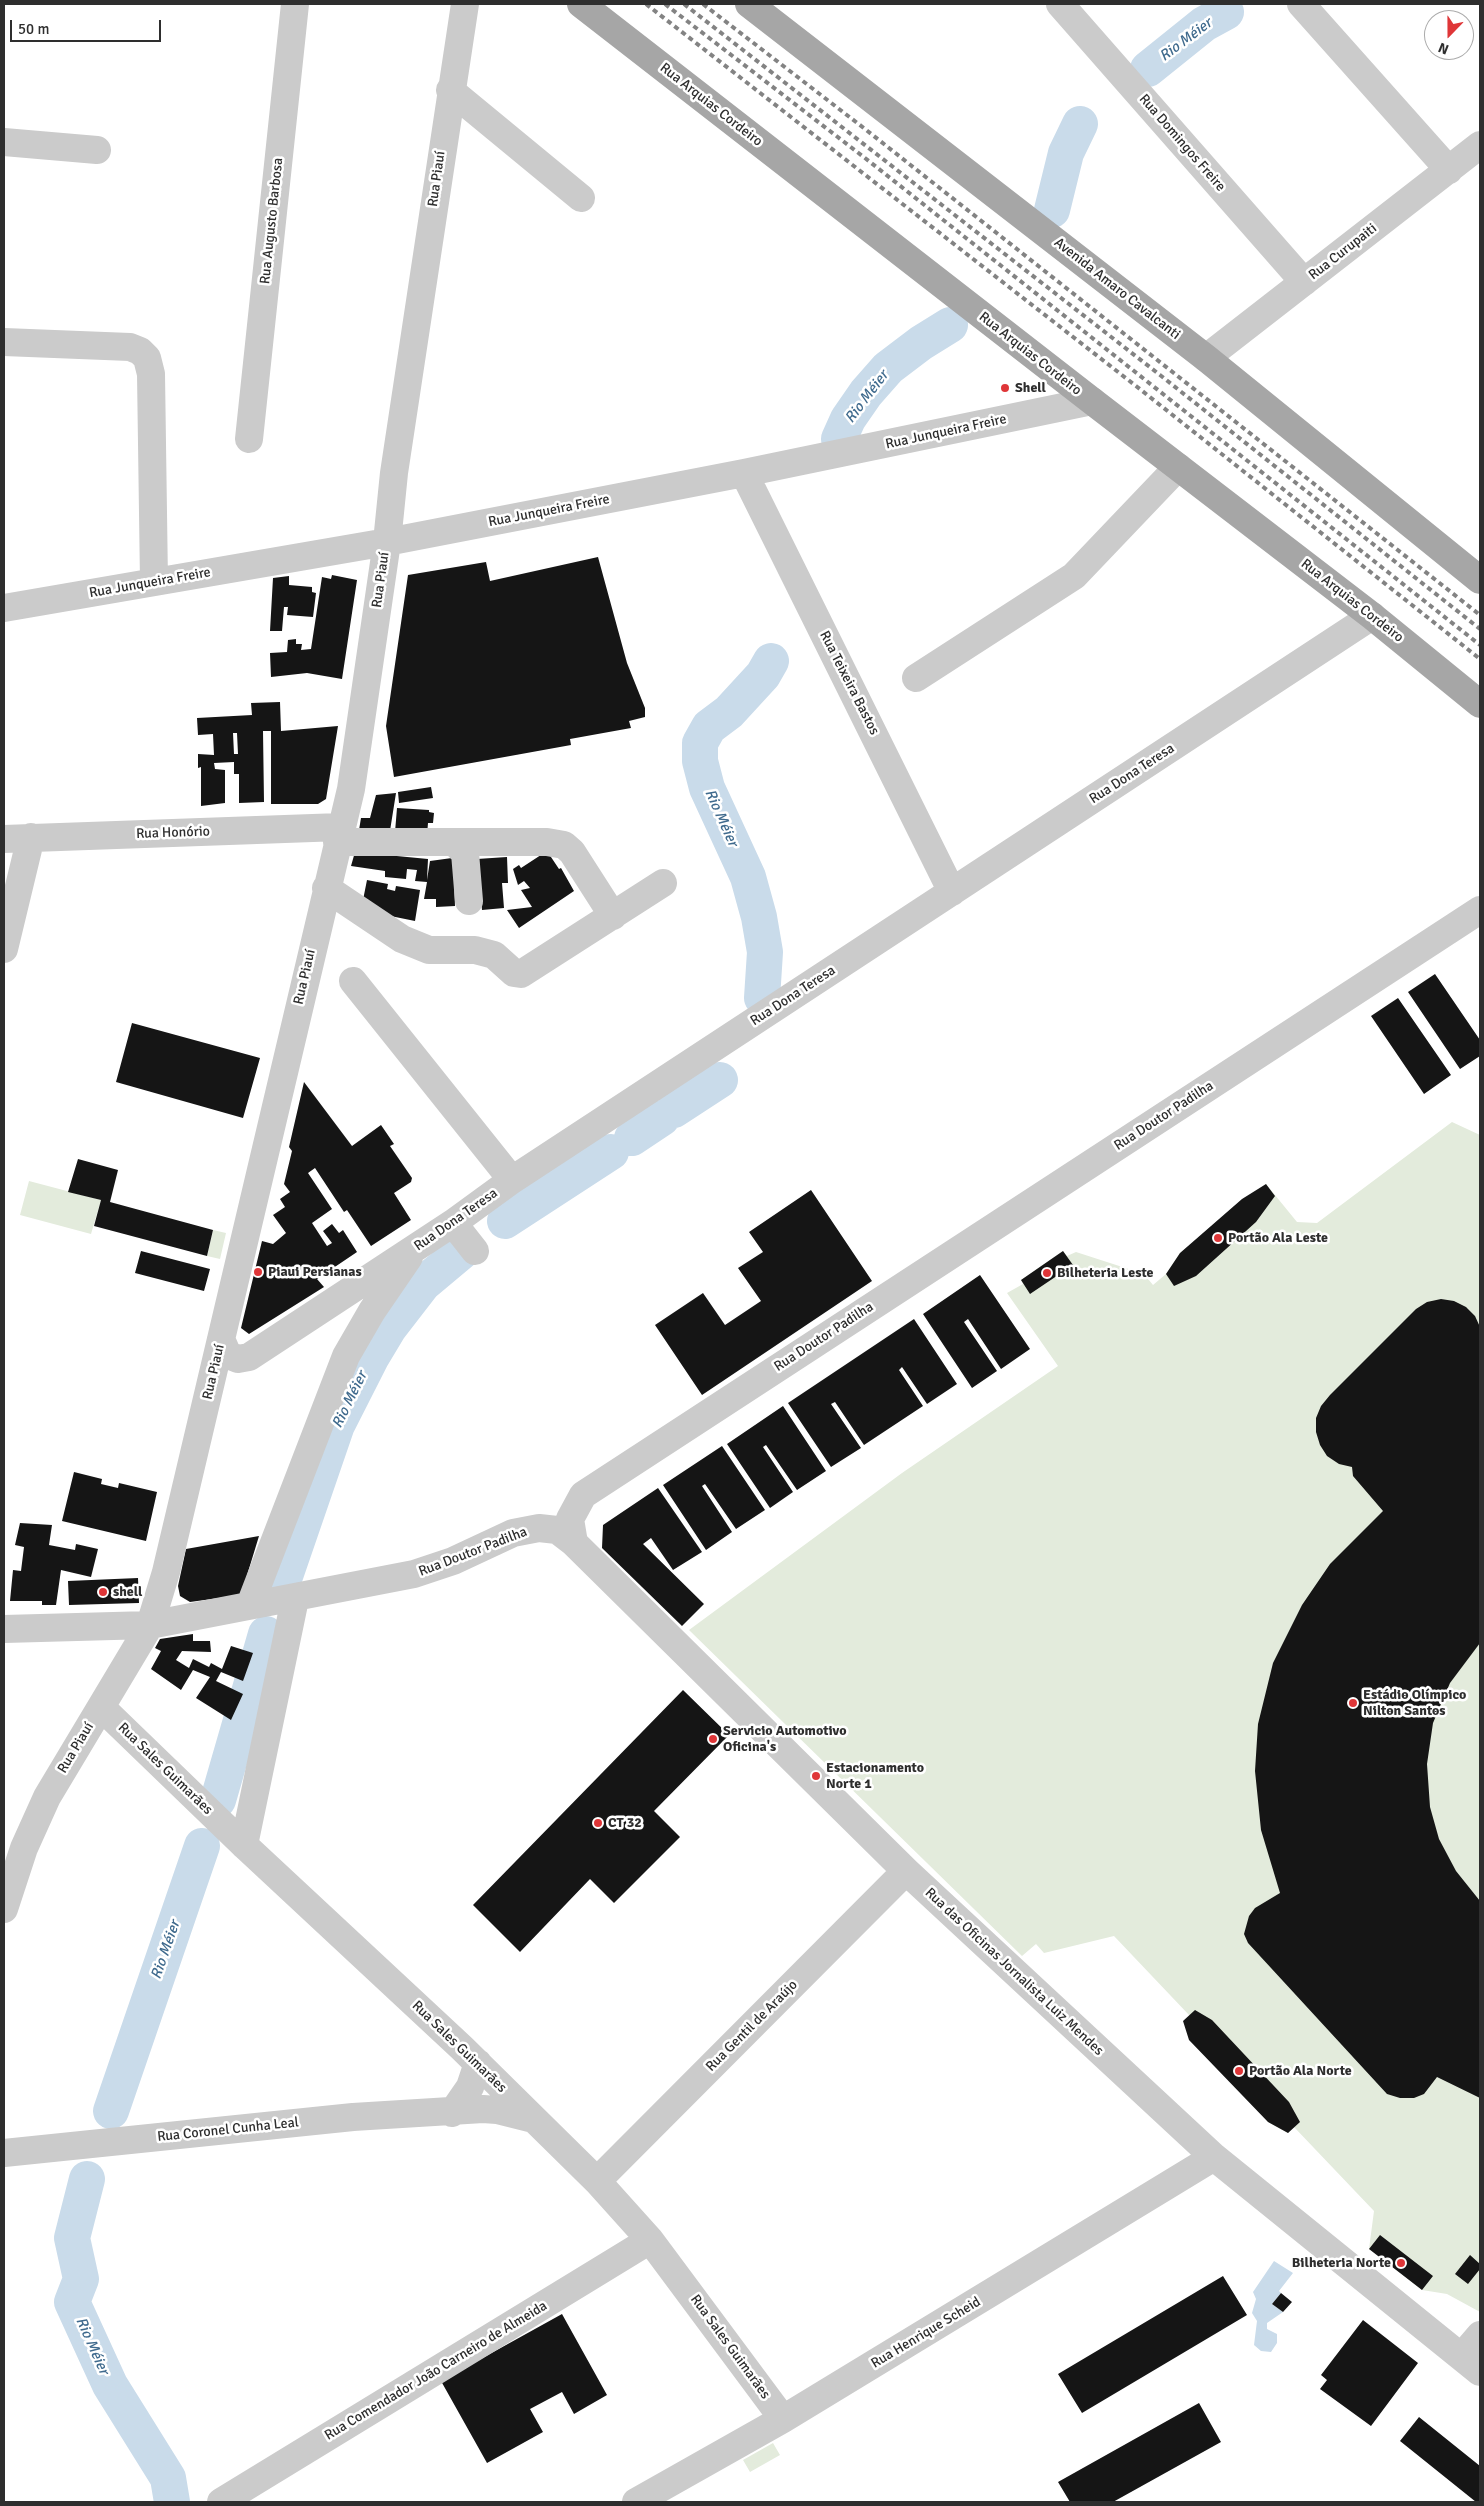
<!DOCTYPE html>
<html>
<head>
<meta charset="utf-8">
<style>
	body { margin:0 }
	#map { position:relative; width:1484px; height:2506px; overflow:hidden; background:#fff; font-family:Signika,sans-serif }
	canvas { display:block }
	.frame { position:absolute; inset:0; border:5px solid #2e2e2e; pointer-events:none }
	.north { position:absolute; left:1424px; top:10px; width:50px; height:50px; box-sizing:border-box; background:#fff; border:1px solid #ababab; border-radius:50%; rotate:202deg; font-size:14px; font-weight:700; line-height:20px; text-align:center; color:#2e2e2e }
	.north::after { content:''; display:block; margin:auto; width:18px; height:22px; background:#df3638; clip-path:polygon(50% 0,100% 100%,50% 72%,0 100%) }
	.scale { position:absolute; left:10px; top:20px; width:151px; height:22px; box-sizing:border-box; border:2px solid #2e2e2e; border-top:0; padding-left:6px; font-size:15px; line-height:18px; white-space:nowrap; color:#2e2e2e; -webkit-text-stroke:4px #fff; paint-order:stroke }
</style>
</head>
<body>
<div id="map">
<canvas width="1484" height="2506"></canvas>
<div class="frame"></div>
<div class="north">N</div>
<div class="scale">50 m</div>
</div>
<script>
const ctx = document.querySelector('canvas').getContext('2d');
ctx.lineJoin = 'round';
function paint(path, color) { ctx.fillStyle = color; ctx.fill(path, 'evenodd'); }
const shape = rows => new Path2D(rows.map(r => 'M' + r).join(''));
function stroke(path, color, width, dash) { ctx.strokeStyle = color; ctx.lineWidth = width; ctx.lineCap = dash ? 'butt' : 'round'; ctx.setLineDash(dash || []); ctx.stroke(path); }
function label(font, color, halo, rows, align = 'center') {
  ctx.font = font + ' Signika,sans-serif'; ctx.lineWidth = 5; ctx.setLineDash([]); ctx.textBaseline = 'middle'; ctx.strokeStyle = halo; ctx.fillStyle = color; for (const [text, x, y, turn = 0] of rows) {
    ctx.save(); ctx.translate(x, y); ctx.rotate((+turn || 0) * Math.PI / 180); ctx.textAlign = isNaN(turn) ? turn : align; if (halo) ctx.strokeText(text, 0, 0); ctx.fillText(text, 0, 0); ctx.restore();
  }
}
paint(shape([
	[1452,1122,1480,1135,1480,2312,1447,2294,1422,2290,1369,2249,1374,2211,1294,2127,1288,2133,1268,2122,1189,2015,1114,1936,1044,1953,1036,1944,1022,1956,689,1630,902,1473,1058,1366,1007,1293,1023,1284,1021,1280,1063,1251,1067,1256,1076,1252,1144,1274,1153,1285,1166,1274,1180,1253,1266,1184,1297,1222,1317,1223],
	[29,1181,101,1200,91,1234,20,1215],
	[213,1230,226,1233,220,1259,207,1256],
	[773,2443,780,2455,750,2472,743,2460]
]), '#e3ebdc');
paint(shape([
	[1274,2261,1293,2273,1279,2291,1281,2293,1272,2304,1283,2312,1267,2323,1267,2329,1277,2334,1277,2343,1271,2352,1261,2351,1254,2345,1257,2321,1252,2313,1256,2299,1253,2292]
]), '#c9dbea');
stroke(shape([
	[1148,69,1204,24,1226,12],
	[1052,210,1066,153,1080,124],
	[839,439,848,419,866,393,888,368,921,343,950,325],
	[762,998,765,952,759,917,748,877,707,788,700,761,700,743,709,727,729,712,763,675,771,661],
	[674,1110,720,1080],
	[632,1138,662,1118],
	[505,1221,611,1152],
	[283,1582,337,1425,371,1358,389,1328,423,1284,466,1248],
	[218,1800,266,1634],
	[111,2111,202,1846],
	[87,2179,72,2238,81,2279,72,2302,110,2385,168,2478,172,2502]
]), '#c9dbea', 36);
paint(shape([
	[598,557,627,663,645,708,645,717,629,721,631,728,570,739,571,745,394,777,386,726,408,575,486,562,490,581],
	[332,575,357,580,342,679,307,673,271,677,270,653,287,652,288,640,296,639,296,644,302,644,301,650,311,649,322,577,331,579],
	[289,576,289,585,312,587,312,592,316,593,313,617,287,615,288,607,284,607,282,631,270,631,273,578],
	[280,702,281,731,338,726,326,799,318,804,271,804,271,731,263,731,264,802,239,803,239,774,234,774,234,762,214,763,215,769,225,770,225,803,201,806,201,767,198,768,198,754,214,755,213,734,198,735,197,718,252,715,251,703],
	[233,733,237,733,238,754,234,754],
	[431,787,433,798,399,803,398,792],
	[396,793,389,837,358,836,361,818,370,818,376,795],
	[397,808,429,810,429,812,434,813,433,823,428,823,427,835,395,832],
	[547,851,559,869,561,868,574,891,519,928,507,910,532,907,521,890,530,888,524,881,518,885,513,869,519,865,521,868],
	[355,852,428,859,427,880,430,861,452,858,458,881,454,882,455,906,436,907,436,899,424,899,427,882,415,881,417,870,407,869,406,879,385,877,385,871,351,866],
	[507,857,508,883,502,883,504,908,482,910,477,859],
	[367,880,388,884,387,889,395,891,396,886,420,890,415,921,361,910],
	[1435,974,1480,1040,1480,1056,1460,1069,1408,992],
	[1398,998,1451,1075,1424,1094,1371,1016],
	[132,1023,260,1058,243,1118,116,1082],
	[304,1082,352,1146,381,1125,394,1144,390,1146,412,1178,411,1182,394,1193,411,1220,371,1246,347,1210,344,1212,315,1168,308,1173,332,1209,312,1223,327,1246,332,1243,323,1231,332,1224,339,1233,343,1230,357,1252,317,1279,324,1287,249,1334,241,1328,262,1241,273,1244,286,1233,273,1215,285,1207,280,1199,290,1192,284,1184,292,1151,289,1147],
	[78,1159,118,1170,110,1202,213,1230,207,1256,94,1226,101,1200,68,1192],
	[1266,1184,1275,1196,1256,1222,1196,1276,1174,1286,1166,1274,1180,1253,1242,1199],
	[811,1190,872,1281,702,1395,655,1325,703,1293,725,1325,761,1301,738,1268,763,1252,749,1232],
	[141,1251,210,1269,204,1291,135,1273],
	[1063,1251,1073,1265,1030,1294,1021,1280],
	[980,1275,1030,1349,1001,1369,968,1319,964,1322,997,1371,972,1388,923,1314],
	[1441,1299,1454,1301,1466,1307,1475,1316,1480,1327,1480,1643,1450,1683,1433,1723,1427,1764,1430,1807,1439,1839,1456,1871,1480,1901,1480,2098,1437,2077,1424,2094,1414,2098,1400,2098,1387,2094,1248,1943,1244,1934,1249,1916,1255,1908,1280,1893,1261,1830,1255,1771,1258,1724,1273,1663,1302,1605,1330,1564,1383,1511,1353,1476,1352,1467,1339,1464,1327,1456,1320,1445,1316,1432,1316,1418,1321,1406,1330,1395,1416,1309,1427,1302],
	[914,1319,957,1384,927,1404,902,1367,899,1370,923,1406,864,1445,835,1402,831,1404,861,1448,831,1467,788,1403],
	[783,1406,826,1471,797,1490,766,1445,763,1447,793,1492,770,1508,727,1444],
	[722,1446,765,1510,736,1529,705,1484,702,1486,732,1532,706,1550,663,1485],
	[74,1472,102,1479,101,1484,118,1488,119,1483,157,1492,146,1541,62,1521],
	[658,1488,702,1552,673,1570,651,1538,643,1544,704,1604,682,1626,602,1548,603,1525],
	[20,1523,52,1525,49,1545,75,1550,76,1544,98,1549,91,1577,61,1570,56,1605,42,1605,42,1601,10,1601,13,1570,21,1571,24,1547,15,1545],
	[259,1536,241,1595,190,1602,180,1596,178,1586,186,1549],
	[138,1578,139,1603,69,1605,68,1581],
	[193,1634,193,1641,210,1641,211,1652,182,1651,176,1660,189,1668,193,1659,209,1667,211,1663,222,1669,231,1646,253,1653,243,1681,221,1672,216,1681,243,1694,231,1720,196,1698,210,1677,193,1670,181,1690,151,1669,161,1651,155,1648,160,1639],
	[683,1690,729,1735,654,1811,680,1837,614,1903,590,1879,520,1952,473,1905],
	[1195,2010,1212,2020,1289,2102,1300,2122,1288,2133,1268,2122,1189,2040,1183,2021],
	[1380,2235,1433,2276,1422,2290,1369,2249],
	[1470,2255,1480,2264,1480,2269,1468,2284,1455,2274],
	[1223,2276,1247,2315,1082,2413,1058,2374],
	[1281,2293,1292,2302,1283,2312,1272,2304],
	[562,2314,607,2395,574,2414,562,2392,530,2409,543,2432,487,2463,441,2381],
	[1363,2320,1418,2363,1371,2426,1320,2389,1327,2380,1321,2375],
	[1199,2403,1221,2442,1113,2502,1070,2502,1058,2482],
	[1419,2417,1480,2466,1480,2502,1476,2502,1400,2441]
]), '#151515');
stroke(shape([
	[1060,4,1304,282],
	[1301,4,1449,170],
	[450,90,581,198],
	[4,142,97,150],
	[4,342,130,347,140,351,147,358,151,374,154,582],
	[1206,358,1480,145],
	[249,439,295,4],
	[744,473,952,892],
	[4,608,387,542,744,473,1092,401],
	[916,678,1074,576,1178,467],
	[4,839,341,827],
	[337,842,547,842,564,845,572,852,613,916],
	[454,842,465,853,469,901],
	[326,888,402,939,429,950,475,950,494,955,514,973,521,974,663,883],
	[4,949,31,837],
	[353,981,512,1180],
	[453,1223,475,1251],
	[221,1339,228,1355,238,1359,249,1357,453,1223,512,1180,1372,616],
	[574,1543,570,1519,583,1495,1480,910],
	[250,1605,346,1356,372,1311,409,1257],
	[4,1629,150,1625,414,1574,453,1561,513,1533,539,1528,557,1530,574,1543,906,1871,1214,2157,1480,2372],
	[101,1707,244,1845,462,2048,597,2181,650,2240,783,2419],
	[244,1845,295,1599],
	[4,1909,24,1848,47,1797,150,1625,166,1572,351,789,387,542,394,473,465,4],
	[452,2113,470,2087,478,2063],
	[4,2153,353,2117,483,2109,497,2110,533,2119],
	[597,2181,906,1871],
	[1462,2356,1480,2335],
	[221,2502,650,2240],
	[636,2502,783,2419,1214,2157]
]), '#cbcbcb', 28);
stroke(shape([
	[581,4,1092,401,1372,616,1480,704],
	[749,4,1206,358,1480,580]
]), '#a6a6a6', 28);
stroke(shape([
	[646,4,1136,386,1480,659],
	[665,4,865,158,1480,645],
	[684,4,1160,375,1480,629],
	[703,4,865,129,1480,615]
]), '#838383', 4, [5, 4]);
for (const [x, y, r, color] of [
	[1005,388,5,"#df3638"],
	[1218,1238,5,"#df3638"],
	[258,1272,5,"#df3638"],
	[1047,1273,5,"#df3638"],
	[103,1592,5,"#df3638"],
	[1353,1703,5,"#df3638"],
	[713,1739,5,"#df3638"],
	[816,1776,5,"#df3638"],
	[598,1823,5,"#df3638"],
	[1239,2071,5,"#df3638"],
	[1401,2263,5,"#df3638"]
]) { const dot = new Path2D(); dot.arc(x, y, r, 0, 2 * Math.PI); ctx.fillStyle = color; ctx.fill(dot); stroke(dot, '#fff', 2); }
label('14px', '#2e2e2e', '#fff', [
	["Rua Arquias Cordeiro",711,105,38],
	["Rua Domingos Freire",1182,143,49],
	["Rua Piauí",437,179,-82],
	["Rua Augusto Barbosa",272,221,-84],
	["Rua Curupaiti",1343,252,-38],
	["Avenida Amaro Cavalcanti",1117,289,38],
	["Rua Arquias Cordeiro",1030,354,38],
	["Rua Junqueira Freire",946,432,-12],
	["Rua Junqueira Freire",549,511,-11],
	["Rua Piauí",381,580,-82],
	["Rua Junqueira Freire",150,583,-10],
	["Rua Arquias Cordeiro",1352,601,38],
	["Rua Teixeira Bastos",849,683,63],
	["Rua Dona Teresa",1132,774,-33],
	["Rua Honório",173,833,-2],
	["Rua Piauí",305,977,-77],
	["Rua Dona Teresa",793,996,-33],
	["Rua Doutor Padilha",1164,1116,-33],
	["Rua Dona Teresa",456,1220,-35],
	["Rua Doutor Padilha",824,1337,-33],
	["Rua Piauí",214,1372,-77],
	["Rua Doutor Padilha",473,1552,-21],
	["Rua Piauí",76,1748,-59],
	["Rua Sales Guimarães",165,1769,44],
	["Rua das Oficinas Jornalista Luiz Mendes",1014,1972,43],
	["Rua Gentil de Araújo",752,2026,-45],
	["Rua Sales Guimarães",459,2047,44],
	["Rua Coronel Cunha Leal",228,2130,-6],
	["Rua Henrique Scheid",926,2333,-31],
	["Rua Sales Guimarães",730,2347,54],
	["Rua Comendador João Carneiro de Almeida",436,2371,-31]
]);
label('bold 14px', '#2e2e2e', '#fff', [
	["Shell",1015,388],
	["Portão Ala Leste",1228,1238],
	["Piaui Persianas",268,1272],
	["Bilheteria Leste",1057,1273],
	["shell",113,1592],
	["Estádio Olímpico",1363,1695],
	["Nilton Santos",1363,1711],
	["Servicio Automotivo",723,1731],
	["Oficina's",723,1747],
	["Estacionamento",826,1768],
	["Norte 1",826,1784],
	["CT 32",608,1823],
	["Portão Ala Norte",1249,2071],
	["Bilheteria Norte",1391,2263,"right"]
], 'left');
label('italic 15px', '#3f6a8d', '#fff', [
	["Rio Méier",1186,40,-37],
	["Rio Méier",867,397,-53],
	["Rio Méier",721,818,66],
	["Rio Méier",350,1400,-64],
	["Rio Méier",166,1950,-71],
	["Rio Méier",92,2346,66]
]);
</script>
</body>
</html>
